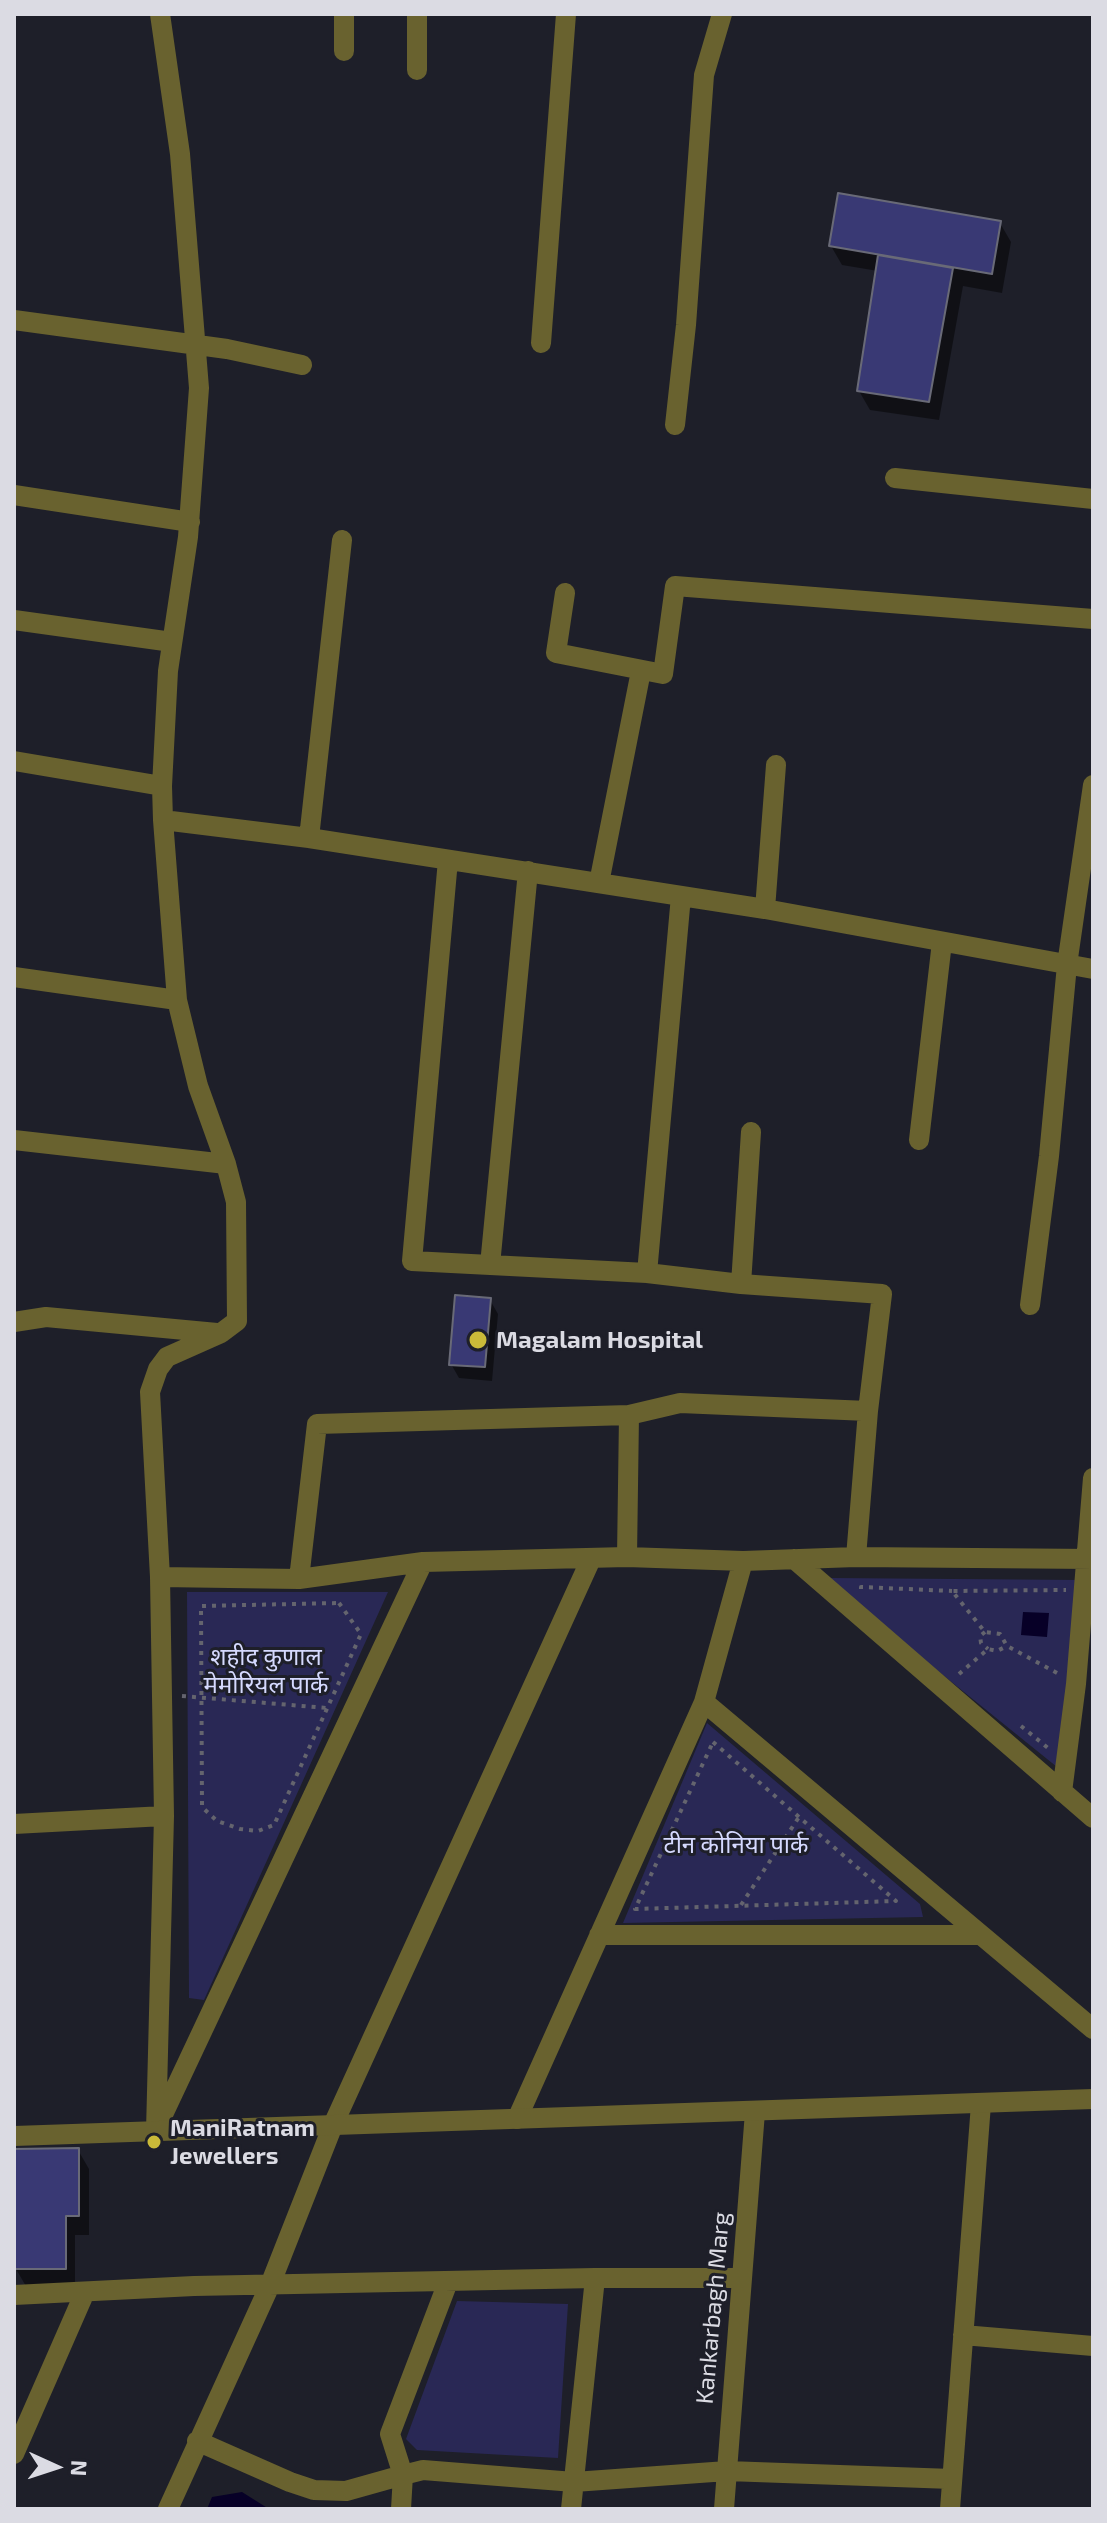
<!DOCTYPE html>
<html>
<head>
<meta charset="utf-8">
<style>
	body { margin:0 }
	#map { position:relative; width:1107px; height:2523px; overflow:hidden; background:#1e1f29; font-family:"Exo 2",sans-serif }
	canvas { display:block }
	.frame { position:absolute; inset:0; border:16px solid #dbdbe3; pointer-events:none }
	.north { position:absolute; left:16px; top:2427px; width:80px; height:80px; -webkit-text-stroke:6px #1e1f29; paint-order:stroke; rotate:93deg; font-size:22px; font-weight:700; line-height:32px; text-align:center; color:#dbdbe3 }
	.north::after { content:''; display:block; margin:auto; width:28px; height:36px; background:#dbdbe3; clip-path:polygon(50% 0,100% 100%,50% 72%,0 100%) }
</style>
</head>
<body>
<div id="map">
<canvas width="1107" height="2523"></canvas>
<div class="frame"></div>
<div class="north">N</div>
</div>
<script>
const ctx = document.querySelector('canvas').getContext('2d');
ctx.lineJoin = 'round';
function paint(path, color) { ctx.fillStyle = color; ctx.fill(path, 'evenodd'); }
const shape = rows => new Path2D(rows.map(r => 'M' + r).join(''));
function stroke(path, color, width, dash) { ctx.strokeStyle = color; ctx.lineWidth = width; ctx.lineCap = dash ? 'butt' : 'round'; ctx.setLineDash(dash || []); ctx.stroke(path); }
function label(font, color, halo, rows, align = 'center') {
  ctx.font = font + ' "Exo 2","Noto Sans Devanagari",sans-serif'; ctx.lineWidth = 6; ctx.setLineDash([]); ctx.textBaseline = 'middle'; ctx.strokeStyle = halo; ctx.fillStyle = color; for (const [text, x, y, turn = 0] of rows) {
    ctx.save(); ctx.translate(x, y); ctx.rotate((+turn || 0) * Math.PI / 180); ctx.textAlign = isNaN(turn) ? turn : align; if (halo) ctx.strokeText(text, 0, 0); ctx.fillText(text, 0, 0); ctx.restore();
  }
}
paint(shape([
	[831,1578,1081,1580,1057,1767,830,1584],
	[187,1592,388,1592,204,2000,189,1998],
	[707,1723,920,1904,923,1917,623,1923],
	[457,2301,568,2304,558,2458,417,2450,406,2439]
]), '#292855');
paint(shape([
	[1023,1612,1049,1613,1047,1637,1021,1635],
	[242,2492,269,2509,207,2509,212,2497]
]), '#070027');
paint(shape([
	[1000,223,1011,242,1002,293,963,286,939,420,870,410,859,391,878,271,842,265,831,246],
	[490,1300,498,1314,492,1381,459,1378,451,1364],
	[78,2150,89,2169,89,2235,75,2235,75,2287,27,2288,16,2269]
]), '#0007');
const building = shape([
	[838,193,1001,221,992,274,829,246,838,193],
	[878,255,953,268,929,402,857,391,878,255],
	[455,1295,491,1298,485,1367,449,1365,455,1295],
	[79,2148,79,2216,66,2216,66,2269,14,2269,14,2149,79,2148]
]);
paint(building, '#393974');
stroke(building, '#696a77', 2);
stroke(shape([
	[861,1589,861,1587,952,1591],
	[339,1603,361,1634,274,1825,258,1831,240,1829,217,1821,202,1807,201,1606,339,1603],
	[985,1632,980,1636,981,1643,988,1649],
	[1057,1673,1007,1646,1000,1634,985,1632,952,1591,1066,1590],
	[959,1674,988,1649,997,1651,1007,1646],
	[182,1696,327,1708],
	[1021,1726,1048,1748],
	[713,1742,799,1817,896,1901,635,1909,713,1742],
	[741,1905,799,1817]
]), '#64646e', 4, [4, 6]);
stroke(shape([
	[344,51,344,14],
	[417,70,417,14],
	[14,320,227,349,302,365],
	[541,343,566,14],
	[675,425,686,325,704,75,722,14],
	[895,478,1093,499],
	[14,495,190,522],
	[565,593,556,653,663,674,675,586,1093,619],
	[14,620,172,642],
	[14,761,162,786],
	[163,820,309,838,765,909,1093,969],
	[309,838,342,540],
	[448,860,412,1261,647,1273],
	[599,883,641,671],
	[681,896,647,1273,741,1284,882,1294,868,1411,856,1557],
	[765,909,776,765],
	[14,977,177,1000],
	[14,1140,226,1164],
	[919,1140,942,942],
	[490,1265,528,871],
	[741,1284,751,1132],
	[1030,1305,1049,1156,1067,965,1093,785],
	[14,1322,46,1317,217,1333],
	[629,1415,680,1403,868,1411],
	[794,1559,1093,1818],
	[743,1561,704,1702,1093,2029],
	[160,1577,299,1579,423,1562,627,1557,743,1561,856,1557,1093,1559],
	[299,1579,317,1424,629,1415,627,1557],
	[1062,1792,1076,1684,1093,1478],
	[14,1824,164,1816],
	[599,1935,981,1935],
	[517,2119,704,1702],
	[159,2123,423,1562],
	[156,2131,164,1816,160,1577,150,1392,158,1369,167,1357,221,1333,237,1321,236,1202,226,1164,198,1086,177,1000,163,820,162,786,168,671,188,537,199,388,180,154,160,14],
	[14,2295,194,2286,595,2278,742,2278],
	[963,2335,1093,2346],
	[197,2441,290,2482,314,2490,346,2491,403,2475,390,2434,448,2282],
	[14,2454,85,2292],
	[168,2509,270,2285,333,2125,591,1559],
	[401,2509,403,2475,423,2470,574,2482,727,2471,952,2479],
	[571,2509,595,2278],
	[724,2509,755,2112],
	[950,2509,981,2104]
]), '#69622f', 20);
stroke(shape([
	[14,2136,1093,2099]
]), '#69622f', 20);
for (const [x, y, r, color] of [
	[478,1340,10,"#caba39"],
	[154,2142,8,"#caba39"]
]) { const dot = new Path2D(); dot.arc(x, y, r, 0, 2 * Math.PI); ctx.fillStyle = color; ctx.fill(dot); stroke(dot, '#1e1f29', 3); }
label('bold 24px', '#dbdbe3', '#1e1f29', [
	["Magalam Hospital",496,1340],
	["ManiRatnam",170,2128],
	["Jewellers",170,2156]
], 'left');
label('24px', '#d5d9fe', '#1e1f29', [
	["शहीद कुणाल",266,1657],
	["मेमोरियल पार्क",266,1685],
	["टीन कोनिया पार्क",736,1845]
]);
label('24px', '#dbdbe3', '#1e1f29', [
	["Kankarbagh Marg",713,2308,-85]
]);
</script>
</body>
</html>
